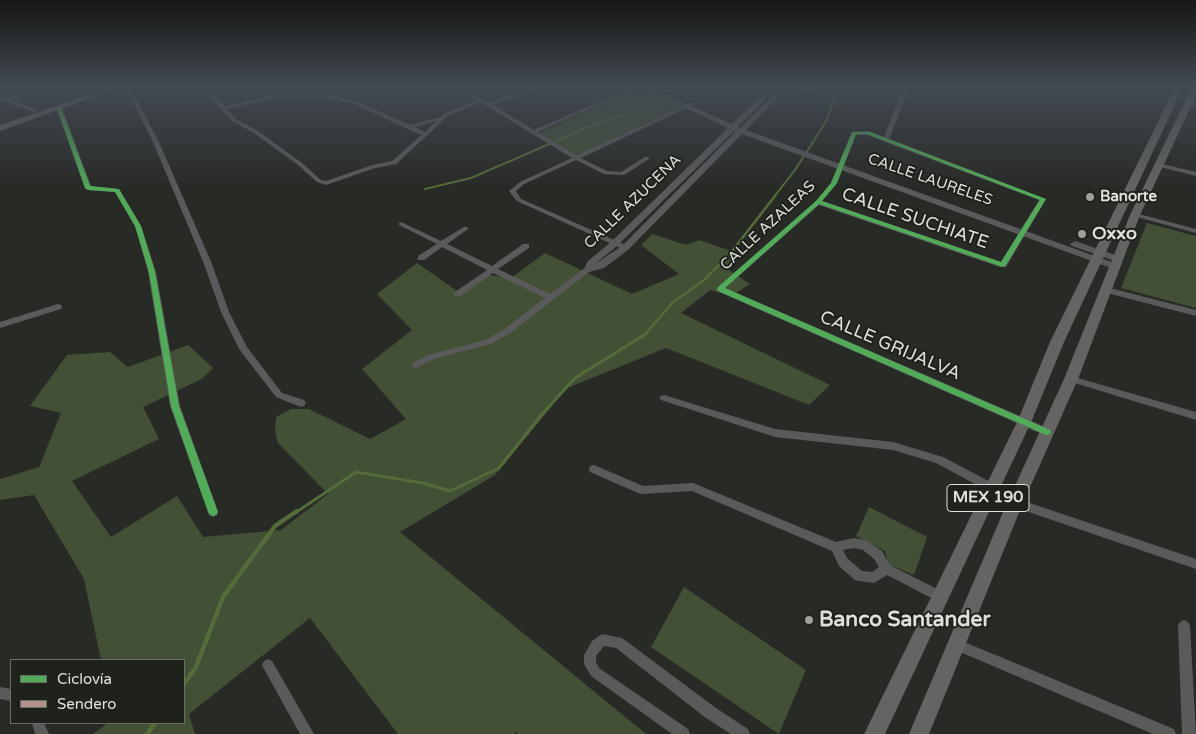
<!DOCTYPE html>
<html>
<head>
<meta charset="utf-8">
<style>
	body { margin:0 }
	#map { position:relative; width:1196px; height:734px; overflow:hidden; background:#282a26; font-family:"Varela Round",sans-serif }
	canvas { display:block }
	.legend { position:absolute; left:10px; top:659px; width:175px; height:65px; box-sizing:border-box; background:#1e221b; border:1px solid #6b6e68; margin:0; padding:6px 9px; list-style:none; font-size:15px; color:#dee0dc }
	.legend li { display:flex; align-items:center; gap:10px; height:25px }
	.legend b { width:25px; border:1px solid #6b6e68 }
</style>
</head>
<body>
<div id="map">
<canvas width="1196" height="734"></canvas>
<ul class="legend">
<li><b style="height:6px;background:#51ab58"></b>Ciclovía</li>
<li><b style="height:6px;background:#af9288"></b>Sendero</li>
</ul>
</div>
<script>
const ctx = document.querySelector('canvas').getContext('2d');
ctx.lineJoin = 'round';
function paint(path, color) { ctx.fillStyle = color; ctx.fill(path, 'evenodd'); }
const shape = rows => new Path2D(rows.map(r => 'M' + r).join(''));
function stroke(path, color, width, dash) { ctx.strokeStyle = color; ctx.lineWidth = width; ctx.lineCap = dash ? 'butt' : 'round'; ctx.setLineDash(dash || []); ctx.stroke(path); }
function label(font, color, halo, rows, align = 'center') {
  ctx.font = font + ' "Varela Round",sans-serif'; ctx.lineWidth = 4; ctx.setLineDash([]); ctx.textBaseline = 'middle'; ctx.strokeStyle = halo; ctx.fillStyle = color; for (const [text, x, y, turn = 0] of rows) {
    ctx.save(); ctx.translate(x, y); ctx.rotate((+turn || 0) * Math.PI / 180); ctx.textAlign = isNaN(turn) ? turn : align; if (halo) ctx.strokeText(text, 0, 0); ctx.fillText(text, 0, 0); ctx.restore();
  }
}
paint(shape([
	[639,87,683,106,577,155,540,133],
	[1147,223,1196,236,1196,308,1121,288],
	[652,234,686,245,699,240,740,254,729,270,750,284,731,296,710,290,681,313,830,385,809,405,666,348,567,388,495,475,400,532,646,734,518,734,516,732,514,734,398,734,310,618,189,714,195,734,93,734,108,723,184,723,184,660,101,660,84,579,34,495,0,500,0,479,39,467,61,413,30,406,67,355,110,352,128,367,188,345,213,368,202,379,143,407,159,439,72,481,111,537,177,496,203,537,281,530,328,494,278,443,275,431,276,417,291,409,309,409,370,439,406,419,362,369,412,330,377,294,417,263,460,293,489,275,511,278,545,253,632,294,679,274,641,245],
	[869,507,927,537,914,575,888,564,885,551,856,536],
	[684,587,806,670,779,734,651,647]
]), '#425035');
stroke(shape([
	[425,189,471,178,584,129,694,87],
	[774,197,795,170,827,120,838,87]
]), '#536c39', 2);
stroke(shape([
	[643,337,672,303,704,280,729,255,775,196]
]), '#536c39', 2.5);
stroke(shape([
	[295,513,356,472,423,483,450,491,499,468,543,413,575,378,644,335]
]), '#536c39', 3);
stroke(shape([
	[184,684,196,667,223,597,275,526,297,511],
	[147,734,155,723]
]), '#536c39', 4.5);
paint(shape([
	[125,87,130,87,159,142,212,264,229,312,247,347,282,393,304,400,306,403,304,406,301,407,276,397,239,349,221,312,204,264,153,142,125,87],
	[202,87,207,87,225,106,276,94,321,93,358,102,410,125,441,117,444,114,476,100,457,87,462,87,489,103,532,87,538,87,538,88,493,105,534,130,632,87,638,87,638,88,538,132,577,155,690,103,695,104,581,158,607,171,621,172,645,157,649,157,649,159,624,175,604,174,576,160,524,184,516,191,521,199,628,246,629,248,625,250,517,201,509,191,520,182,572,158,480,102,448,116,396,164,375,168,326,185,317,182,298,165,254,133,232,121,202,87],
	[321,97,354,104,421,135,392,161,372,165,326,181,321,180,302,163,258,131,236,119,227,109,276,98,321,97],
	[436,121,425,132,415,127,436,121],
	[904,87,910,87,889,139,1046,199,1006,267,1000,267,819,205,725,288,1050,429,1052,432,1050,435,1047,436,1044,435,717,291,716,289,816,201,831,183,852,132,868,131,884,137,904,87],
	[856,135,867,135,1039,200,1001,262,822,201,837,183,856,135],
	[0,88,24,100,25,101,20,102,0,92,0,88],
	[0,95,37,110,38,111,33,112,0,99,0,95],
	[57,107,62,108,91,186,119,189,141,226,156,272,180,406,218,512,217,515,213,517,209,515,208,512,170,406,148,272,135,226,115,192,88,190,85,188,56,108,57,107],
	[1158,163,1196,172,1196,176,1156,166,1156,164,1158,163],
	[1135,213,1196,229,1196,233,1133,216,1133,214,1135,213],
	[401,222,441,241,464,227,468,227,468,229,447,244,492,266,523,244,529,244,529,248,498,269,550,294,586,267,592,267,593,269,509,334,491,344,434,359,416,368,413,367,412,365,413,363,428,355,485,340,503,330,545,298,493,273,461,296,455,296,454,294,455,292,487,270,442,247,424,260,418,260,418,256,437,244,399,225,399,223,401,222],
	[1106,287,1196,310,1196,316,1103,292,1102,290,1106,287],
	[58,304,61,305,62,307,61,309,0,328,0,322,58,304],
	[1071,376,1196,412,1196,420,1068,381,1067,379,1068,377,1071,376],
	[664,395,775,429,893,442,943,457,996,485,997,488,996,491,992,492,988,491,936,463,893,450,775,437,661,400,659,398,661,396,664,395],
	[594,465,643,486,693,483,836,542,854,538,866,540,882,551,890,565,945,593,947,597,945,601,941,603,887,575,874,583,859,581,855,580,839,566,832,551,692,491,642,494,638,493,590,472,589,469,590,466,594,465],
	[854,548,863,550,874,559,879,567,872,572,862,571,847,558,843,550,854,548],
	[1015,498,1196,559,1196,569,1011,506,1010,503,1011,500,1015,498],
	[1184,620,1188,622,1190,626,1196,734,1182,734,1178,626,1180,622,1184,620],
	[602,634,622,638,716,708,748,729,750,734,731,734,706,718,616,648,604,646,596,656,596,662,599,668,688,729,690,734,672,734,591,676,584,664,584,655,592,641,602,634],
	[957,639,1174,729,1176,734,1153,734,953,649,951,645,953,641,957,639],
	[268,659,272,661,314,734,300,734,264,669,262,665,264,661,268,659],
	[0,687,11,689,11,701,0,699,0,687],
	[32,723,44,723,49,734,35,734,32,723]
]), '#5a5a5b');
paint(shape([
	[641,87,649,87,732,124,770,88,774,88,774,90,738,127,740,128,781,87,787,87,746,130,1117,264,1119,266,1117,268,1111,268,742,134,628,250,604,268,589,272,586,271,584,269,588,261,611,242,728,128,641,87],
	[734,131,736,131,622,246,595,264,617,246,734,131],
	[1075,241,1121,257,1123,259,1118,262,1072,246,1070,244,1075,241]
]), '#5a5a5b');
paint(shape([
	[1185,101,1196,103,1196,107,1185,105,1185,101]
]), '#656666');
paint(shape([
	[111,87,122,87,0,131,0,125,111,87],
	[1175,87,1183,87,1064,342,1032,420,885,734,864,734,1018,420,1050,342,1175,87],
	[1192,87,1196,87,1196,96,1140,215,1078,379,1023,503,929,734,909,734,1007,503,1064,379,1130,215,1192,87]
]), '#646463');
stroke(shape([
	[799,87,823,92]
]), '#af9288', 4.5, [8, 4.5]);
paint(shape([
	[57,107,61,108,90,186,119,189,141,226,155,272,179,406,218,512,216,515,213,516,210,515,208,512,171,406,149,272,135,226,115,192,88,190,85,188,57,108,57,107],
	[852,132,870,132,1046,199,1006,265,1003,267,819,204,725,288,1050,430,1051,432,1050,434,1047,435,1044,434,718,291,717,289,718,287,816,201,831,183,852,132],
	[856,134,867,134,1040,200,1001,262,822,201,837,183,856,134]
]), '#51ab58');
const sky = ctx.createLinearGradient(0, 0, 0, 189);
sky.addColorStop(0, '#161715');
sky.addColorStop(0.46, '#424a52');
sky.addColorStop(1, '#424a5200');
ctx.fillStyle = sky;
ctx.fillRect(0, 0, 1196, 189);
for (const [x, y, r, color] of [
	[1090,197,5,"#9ea09c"],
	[1082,234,5,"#9ea09c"],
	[809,620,5,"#9ea09c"]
]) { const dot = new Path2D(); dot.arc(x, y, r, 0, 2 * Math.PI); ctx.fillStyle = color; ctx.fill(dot); stroke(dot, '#1e221b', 2); }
label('15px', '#dee0dc', '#1e221b', [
	["CALLE LAURELES",930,180,19],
	["CALLE AZUCENA",633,202,-44],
	["CALLE AZALEAS",768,226,-43]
]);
label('bold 15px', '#dee0dc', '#1e221b', [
	["Banorte",1100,197]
], 'left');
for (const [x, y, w] of [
	[988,498,82]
]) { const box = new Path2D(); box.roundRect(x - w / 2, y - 13.5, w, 27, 4); ctx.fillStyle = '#1e221b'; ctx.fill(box); stroke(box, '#dee0dc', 1); }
label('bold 16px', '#dee0dc', null, [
	["MEX 190",988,498]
]);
label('18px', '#dee0dc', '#1e221b', [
	["CALLE SUCHIATE",915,219,19],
	["CALLE GRIJALVA",890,346,23]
]);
label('bold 18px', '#dee0dc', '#1e221b', [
	["Oxxo",1092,234]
], 'left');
label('bold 21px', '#dee0dc', '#1e221b', [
	["Banco Santander",819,620]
], 'left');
</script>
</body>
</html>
